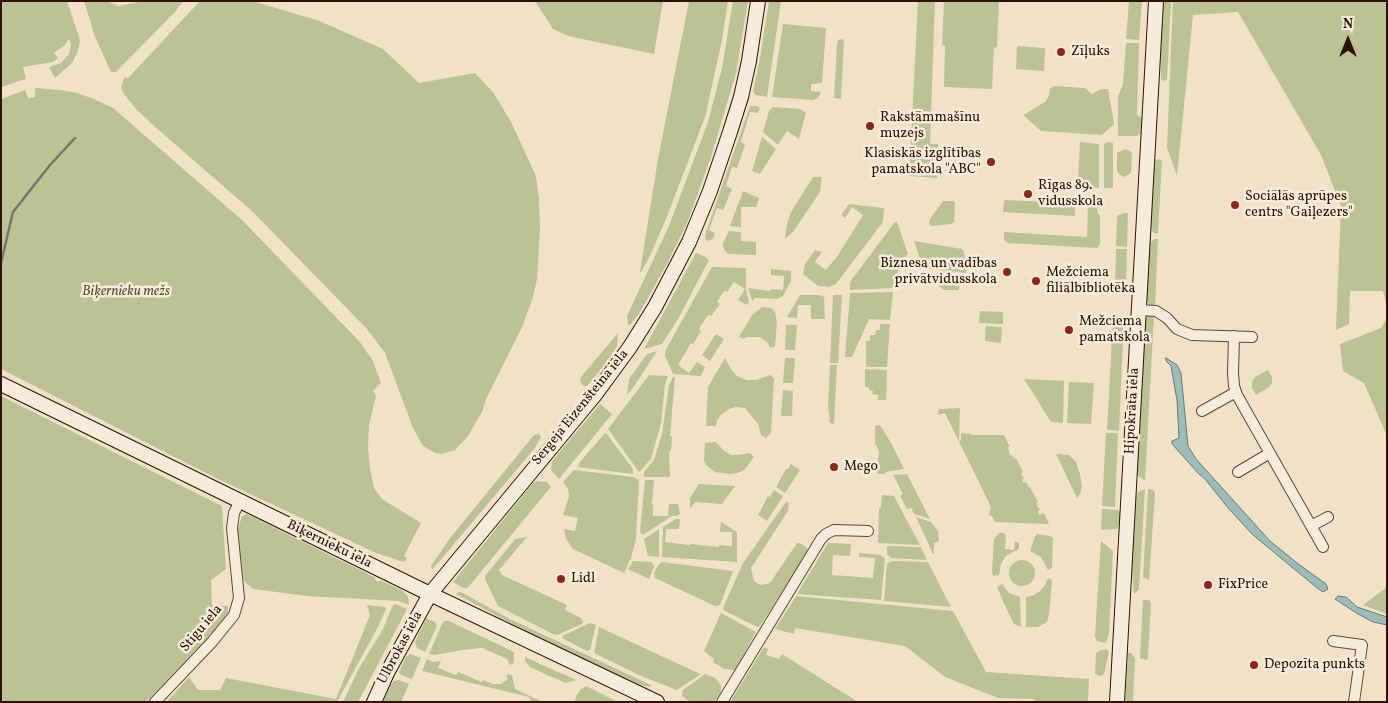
<!DOCTYPE html>
<html>
<head>
<meta charset="utf-8">
<style>
	body { margin:0 }
	#map { position:relative; width:1388px; height:703px; overflow:hidden; background:#f1e2c7; font-family:Vollkorn,serif }
	canvas { display:block }
	.frame { position:absolute; inset:0; border:2px solid #311104; pointer-events:none }
	.north { position:absolute; left:1323px; top:15px; width:50px; height:50px; -webkit-text-stroke:4px #f6ecdb; paint-order:stroke; rotate:0deg; font-size:14px; font-weight:700; line-height:20px; text-align:center; color:#311104 }
	.north::after { content:''; display:block; margin:auto; width:18px; height:22px; background:#311104; clip-path:polygon(50% 0,100% 100%,50% 72%,0 100%) }
</style>
</head>
<body>
<div id="map">
<canvas width="1388" height="703"></canvas>
<div class="frame"></div>
<div class="north">N</div>
</div>
<script>
const ctx = document.querySelector('canvas').getContext('2d');
ctx.lineJoin = 'round';
function paint(path, color) { ctx.fillStyle = color; ctx.fill(path, 'evenodd'); }
const shape = rows => new Path2D(rows.map(r => 'M' + r).join(''));
function stroke(path, color, width, dash) { ctx.strokeStyle = color; ctx.lineWidth = width; ctx.lineCap = dash ? 'butt' : 'round'; ctx.setLineDash(dash || []); ctx.stroke(path); }
function label(font, color, halo, rows, align = 'center') {
  ctx.font = font + ' Vollkorn,serif'; ctx.lineWidth = 5; ctx.setLineDash([]); ctx.textBaseline = 'middle'; ctx.strokeStyle = halo; ctx.fillStyle = color; for (const [text, x, y, turn = 0] of rows) {
    ctx.save(); ctx.translate(x, y); ctx.rotate((+turn || 0) * Math.PI / 180); ctx.textAlign = isNaN(turn) ? turn : align; if (halo) ctx.strokeText(text, 0, 0); ctx.fillText(text, 0, 0); ctx.restore();
  }
}
paint(shape([
	[1,1,67,1,80,40,78,51,72,63,55,78,49,67,61,63,69,54,71,44,69,39,65,45,54,53,58,58,53,62,23,67,26,79,1,87],
	[84,1,106,1,119,6,144,1,183,1,175,12,116,72,111,72,95,37],
	[200,1,252,1,317,20,383,49,419,83,475,73,493,92,511,122,536,176,539,200,540,229,537,279,533,297,523,325,486,399,482,412,468,436,455,450,442,454,435,453,423,446,413,428,385,353,367,329,253,212,153,125,136,109,124,94,121,88,123,80,125,77,128,78],
	[535,1,663,1,654,54,568,36,553,29],
	[689,1,728,1,722,40,705,117,666,219,648,260,641,272,640,272,658,159],
	[733,1,748,1,736,73,711,157,687,223,669,260,639,314,630,325,628,325,627,316,669,226,708,122,722,68],
	[769,1,781,1,767,97,756,95,753,92,760,58],
	[918,1,935,1,930,144,938,144,937,178,909,176],
	[944,1,999,1,997,47,994,48,992,89,944,87,945,46,942,45],
	[1129,1,1142,1,1139,40,1126,39],
	[1162,1,1171,1,1167,80,1164,81,1161,79,1160,53],
	[1173,1,1387,1,1387,306,1383,291,1350,291,1349,324,1336,330,1341,206,1321,155,1238,12,1193,15,1177,176,1167,148],
	[783,24,826,28,822,83,811,84,811,91,821,92,818,98,813,100,772,97],
	[842,39,844,41,841,99,834,98,837,44,838,40],
	[1126,43,1139,43,1137,115,1142,118,1141,133,1137,136,1118,136,1118,96,1123,84],
	[1017,46,1045,48,1044,71,1016,69],
	[1054,86,1085,88,1092,94,1101,89,1108,89,1114,124,1102,135,1041,131,1023,115,1045,102,1049,96,1050,88],
	[35,88,61,90,77,93,94,99,113,108,242,220,360,342,373,361,381,383,373,391,376,396,369,425,368,447,370,469,374,488,382,499,421,523,404,556,407,558,404,562,376,553,218,479,1,369,1,99,25,90,28,98,35,97],
	[750,106,757,106,760,108,758,113,750,112,741,142,745,145,737,168,732,167,726,186,732,189,723,210,717,208,709,230,715,233,713,239,707,241,705,239,706,232],
	[773,107,800,109,806,113,799,139,787,131,778,145,763,132,769,111],
	[762,137,776,149,760,174,752,171],
	[1080,142,1099,144,1099,188,1074,186,1074,180,1078,180],
	[1107,142,1113,143,1113,188,1104,188,1104,144],
	[1125,149,1130,151,1132,153,1131,173,1124,177,1119,174,1117,171,1117,153],
	[1154,159,1162,160,1158,234,1154,233,1149,228],
	[813,177,822,177,820,192,793,232,785,239,787,224,791,212],
	[743,191,759,198,756,207,741,207,741,227,730,226],
	[1004,200,1075,203,1075,216,1003,212],
	[943,201,953,201,955,203,954,222,951,224,931,226,929,223,930,219],
	[849,204,884,208,883,222,836,284,829,287,818,286,803,274,805,264,815,250,822,252,815,262,826,270,834,260,835,260,863,215,852,207,845,218,841,215],
	[1088,205,1096,205,1098,214,1100,215,1100,244,1097,248,1008,243,1004,240,1004,232,1087,237],
	[1123,213,1128,213,1127,247,1116,246,1117,216],
	[895,222,897,222,908,254,901,260,894,288,850,290,850,282],
	[729,231,741,232,741,241,756,242,756,255,729,254,727,253,723,247,723,243],
	[1154,239,1158,239,1155,307,1149,305,1146,299,1149,244],
	[914,241,962,249,964,252,966,273,923,268],
	[1116,249,1127,249,1126,282,1115,282],
	[696,253,704,256,709,260,708,262,678,319,662,344,644,349],
	[712,267,746,268,746,289,749,302,747,305,738,300,745,289,734,282,727,292,724,291,717,302,720,304,711,316,708,315,699,329,701,331,693,344,691,343,678,365,689,373,697,362,705,367,701,376,673,374,665,356,665,351],
	[771,269,791,271,791,281,783,296,777,299,755,298,752,301,748,288,770,291,771,289,783,290,784,276,771,275],
	[936,276,959,277,959,290,944,290,937,285],
	[893,292,890,320,869,319,852,357,845,357,850,293],
	[800,295,820,295,824,297,825,319,812,319,811,318,811,305,798,305,797,318,787,317],
	[833,295,842,295,838,363,830,363],
	[762,307,771,308,775,312,777,322,775,346,770,348,768,343,760,337,747,337,743,339,739,337,752,315],
	[980,311,1003,312,1003,324,979,323],
	[1149,314,1154,315,1145,481,1137,475,1145,320],
	[1113,317,1124,318,1119,431,1107,430],
	[1387,318,1387,436,1364,383,1343,371,1340,344,1381,328],
	[880,324,890,324,887,367,866,367,866,341,870,341,870,335,875,335,876,330,880,330],
	[786,325,797,325,795,350,785,350],
	[986,326,1002,327,1001,343,985,341],
	[618,333,617,346,612,354,594,378,587,386,584,386,581,383,580,378],
	[716,334,724,339,710,361,702,355],
	[657,351,635,385,627,395,629,379,647,354],
	[725,358,731,369,737,376,747,380,756,380,770,375,774,378,771,433,766,438,761,435,758,424,745,408,736,407,729,409,721,415,717,420,716,426,706,426,708,387],
	[785,358,795,358,793,383,783,383],
	[830,365,837,365,834,424,830,423,828,405],
	[865,369,887,370,886,400,878,400,878,395,872,394,873,391,869,390,869,387,865,387],
	[1268,370,1272,377,1272,383,1269,387,1256,395,1252,388,1252,382,1255,377],
	[649,375,668,376,665,384,661,423,651,459,639,472,608,429],
	[673,377,675,377,670,436,672,437,671,451,669,452,670,477,644,477,644,472,654,460,662,434,669,385],
	[1024,379,1064,381,1063,423,1051,422],
	[1069,382,1094,383,1091,424,1067,423],
	[783,390,793,391,792,416,781,416],
	[1,396,222,506,226,569,211,580,212,605,228,606,228,616,146,702,1,702],
	[600,404,612,414,559,479,551,470,552,461],
	[960,408,959,441,961,440,961,433,971,434,971,435,1004,435,1010,447,1008,447,1010,455,1012,455,1014,459,1016,458,1023,472,1021,473,1024,479,1022,480,1024,483,1026,482,1029,488,1030,487,1038,502,1036,503,1040,510,1038,511,1039,515,1044,513,1049,524,995,522,992,516,989,515,991,507,945,413,938,415,939,409],
	[880,425,891,443,904,469,886,472,885,474,877,474,879,451,875,443,875,426],
	[606,433,633,469,633,474,578,467,580,462,604,434],
	[1106,433,1118,433,1115,507,1102,506],
	[539,434,541,437,535,448,432,570,431,566,450,538,534,435],
	[716,442,724,451,731,455,738,455,750,453,754,457,744,470,738,473,730,474,715,472,706,465,704,461,705,443],
	[1056,454,1069,455,1076,462,1080,474,1082,487,1080,494,1077,498],
	[791,464,800,470,785,493,776,487,786,469,788,469],
	[574,470,633,477,639,480,636,539,631,558,624,573,573,549,566,539,564,529,575,531,578,518,563,515,569,496,568,489,563,482],
	[907,474,930,519,914,514,911,508,907,509,900,496,903,494,893,475],
	[645,480,654,480,652,504,653,504,653,516,668,516,669,504,678,504,680,514,677,516,672,516,643,535,640,532],
	[537,481,547,482,551,487,470,585,467,588,463,588,453,582,533,483],
	[699,484,735,486,722,504,695,502,690,509,690,498],
	[1145,489,1139,589,1134,594,1132,573,1135,499,1138,492],
	[1148,489,1154,490,1155,494,1149,580,1143,577],
	[774,490,783,496,767,521,758,515,768,496,770,497],
	[882,495,894,496,920,545,878,543,879,508,881,508],
	[786,502,789,503,788,511,751,568,754,581,760,585,770,583,797,543,800,543,806,547,808,551,760,626,757,627,725,611,723,608,743,563],
	[1102,509,1118,510,1121,514,1120,525,1117,529,1101,530],
	[247,514,374,577,376,581,382,581,403,591,408,597,409,605,399,601,307,596,253,589,245,582,241,574,237,532,242,516],
	[916,517,931,522,938,531,939,541,934,543,934,553,933,554],
	[676,519,680,519,679,529,666,529,665,542,690,545,691,544,719,547,719,545,732,546,732,532,720,532,721,522,737,532,737,562,662,557,663,527],
	[659,529,659,557,648,556,644,539],
	[999,533,1004,533,1006,536,1005,549,1014,550,1015,541,1019,543,1019,549,1006,556,1001,564,999,575,993,576,992,571,994,539],
	[1037,534,1050,536,1053,538,1052,568,1048,570,1041,557,1030,551,1035,536],
	[527,537,499,570,502,575,567,605,565,610,581,618,583,622,582,624,557,635,553,634,498,606,485,579,485,576,515,539],
	[1101,541,1113,551,1109,634,1106,643,1097,641,1095,637],
	[828,543,851,544,850,556,833,555,832,575,873,578,875,558,859,557,859,553,881,555,885,559,881,600,797,594],
	[887,546,921,547,927,560,891,558,887,554],
	'1009 573a13 13 0 1 1 26 0a13 13 0 1 1-26 0Z',
	[633,561,652,562,654,567,649,579,628,569],
	[893,561,928,562,951,607,884,601,887,563],
	[662,562,733,571,720,605,715,606,655,578,654,573,659,564],
	[1048,578,1052,580,1049,615,1047,622,1038,627,1026,627,1026,597,1034,595,1040,591,1045,585],
	[1002,584,1009,593,1020,597,1021,627,1014,624,1007,610,997,587],
	[1387,587,1387,614,1363,605],
	[458,592,461,592,510,619,651,685,651,687,640,685,539,638,456,594],
	[796,596,953,611,986,672,1089,679,1088,702,1038,702,1032,699,998,698,945,677,905,646,795,628,794,634,775,629],
	[1143,600,1149,600,1151,603,1148,658,1146,660,1140,658],
	[395,604,407,609,358,702,343,702,358,670,383,629,392,607],
	[367,605,385,607,386,609,379,625,337,702,167,702,189,677,198,690,220,690,226,678,336,699,370,615],
	[721,613,756,632,735,670,724,669,713,662,714,659,704,651],
	[426,618,435,622,437,626,425,652,417,648,415,642],
	[445,621,449,621,514,652,514,663,510,665,507,659,482,648,462,650,435,655,429,654,442,624],
	[590,623,596,625,590,650,587,651,562,638,564,635],
	[599,627,700,674,701,674,677,690,641,676,594,653],
	[764,647,768,649,766,655,779,659,782,654,858,702,730,702],
	[1107,649,1109,652,1104,674,1101,676,1095,674,1096,653,1101,650],
	[1128,653,1131,653,1135,658,1133,702,1125,702],
	[410,654,421,658,412,679,401,675,399,672,406,657],
	[525,657,576,680,566,683,547,675,530,667,525,661],
	[427,659,433,662,441,661,438,668,456,675,458,672,482,682,483,680,493,684,501,684,508,679,506,676,508,674,512,675,515,689,543,702,532,702,529,697,422,671],
	[705,674,715,678,721,685,721,692,714,702,690,702,682,696,683,690],
	[399,680,409,684,401,702,383,702,391,684,394,681],
	[586,686,618,702,575,702,576,696,581,689]
]), '#bbc394');
const water = shape([
	[1166,358,1177,365,1181,373,1188,446,1196,459,1270,541,1297,563,1326,584,1328,589,1323,592,1316,587,1253,535,1229,509,1205,479,1199,474,1172,444,1172,441,1179,438,1177,400,1171,366,1166,361,1166,358],
	[1338,596,1346,597,1357,607,1387,617,1387,625,1373,622,1358,614,1335,599,1338,596]
]);
paint(water, '#9bbdba');
stroke(water, '#717871', 1);
stroke(shape([
	[1,263,13,212,50,165,75,138]
]), '#717871', 2.5);
const street = shape([
	[1139,310,1156,311,1167,318,1177,329,1192,335,1252,337],
	[1234,336,1233,373,1234,386,1237,395,1323,547],
	[1202,411,1236,392],
	[1238,472,1270,453],
	[1311,526,1328,517],
	[1333,641,1362,645,1354,702],
	[155,702,212,642,234,615,239,598,232,528,234,513,240,501],
	[722,702,821,539,826,534,834,530,868,531]
]);
const secondary = shape([
	[1,384,430,594,657,702],
	[374,702,387,673,430,594,594,396,630,347,655,307,689,242,710,191,730,132,741,97,749,61,758,1],
	[1117,702,1156,1]
]);
stroke(street, '#614535', 12);
stroke(secondary, '#311104', 16);
stroke(street, '#f6ecdb', 10);
stroke(secondary, '#f6ecdb', 14);
for (const [x, y, r, color] of [
	[1061,52,5,"#8f2418"],
	[870,126,5,"#8f2418"],
	[991,162,5,"#8f2418"],
	[1028,194,5,"#8f2418"],
	[1235,205,5,"#8f2418"],
	[1007,272,5,"#8f2418"],
	[1036,281,5,"#8f2418"],
	[1069,330,5,"#8f2418"],
	[834,467,5,"#8f2418"],
	[561,579,5,"#8f2418"],
	[1208,585,5,"#8f2418"],
	[1254,665,5,"#8f2418"]
]) { const dot = new Path2D(); dot.arc(x, y, r, 0, 2 * Math.PI); ctx.fillStyle = color; ctx.fill(dot); stroke(dot, '#f6ecdb', 2); }
label('14px', '#311104', '#f6ecdb', [
	["Zīļuks",1071,52],
	["Rakstāmmašīnu",880,118],
	["muzejs",880,134],
	["Klasiskās izglītības",981,154,"right"],
	["pamatskola \"ABC\"",981,170,"right"],
	["Rīgas 89.",1038,186],
	["vidusskola",1038,202],
	["Sociālās aprūpes",1245,197],
	["centrs \"Gaiļezers\"",1245,213],
	["Biznesa un vadības",997,264,"right"],
	["privātvidusskola",997,280,"right"],
	["Mežciema",1046,273],
	["filiālbibliotēka",1046,289],
	["Mežciema",1079,322],
	["pamatskola",1079,338],
	["Mego",844,467],
	["Lidl",571,579],
	["FixPrice",1218,585],
	["Depozīta punkts",1264,665]
], 'left');
label('italic 14px', '#614f36', '#f6ecdb', [
	["Biķernieku mežs",126,292]
]);
label('14px', '#311104', '#f6ecdb', [
	["Sergeja Eizenšteina iela",581,408,-51],
	["Hipokrāta iela",1133,411,-87],
	["Biķernieku iela",329,545,26],
	["Stigu iela",202,629,-50],
	["Ulbrokas iela",401,648,-62]
]);
</script>
</body>
</html>
